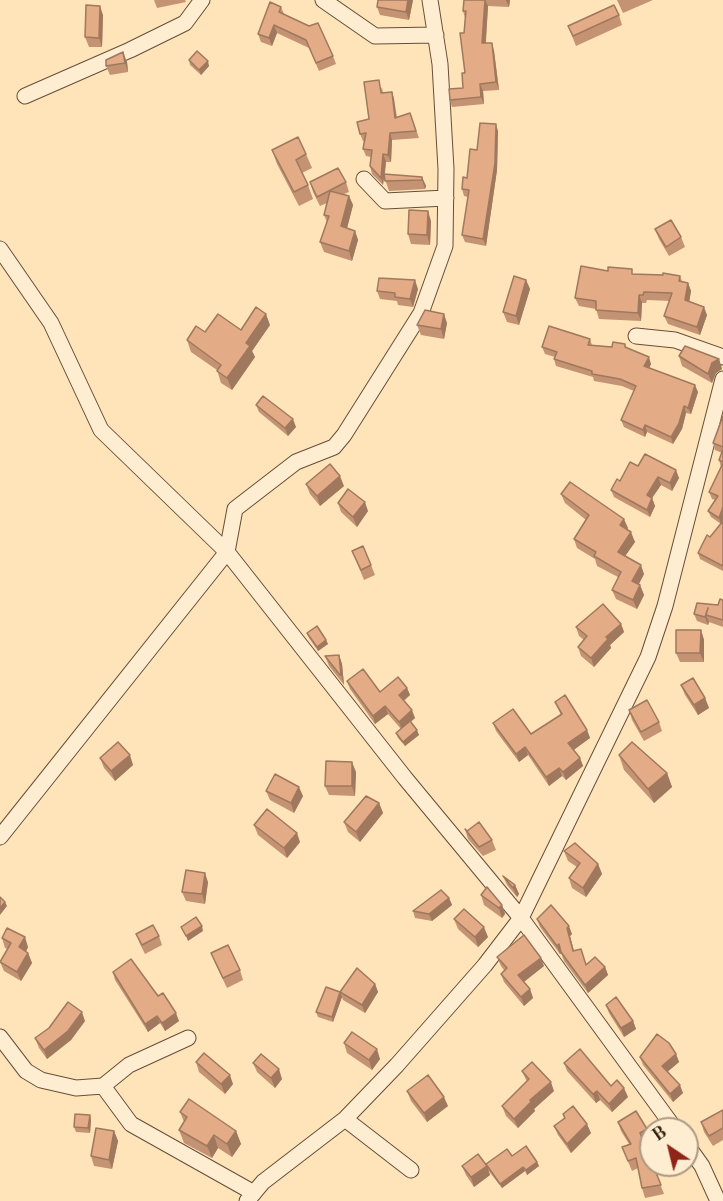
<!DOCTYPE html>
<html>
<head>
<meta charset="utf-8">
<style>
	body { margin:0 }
	#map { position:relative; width:723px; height:1201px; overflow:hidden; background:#fee4b8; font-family:"Libre Bodoni",serif }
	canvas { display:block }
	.north { position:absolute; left:639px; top:1117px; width:60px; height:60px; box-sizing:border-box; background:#feedd1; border:2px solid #ad9983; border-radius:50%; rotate:325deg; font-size:16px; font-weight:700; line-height:24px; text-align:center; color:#331c0d }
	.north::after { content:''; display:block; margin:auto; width:21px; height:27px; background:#8f2418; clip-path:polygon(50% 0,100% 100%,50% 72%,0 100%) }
</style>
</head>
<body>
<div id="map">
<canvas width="723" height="1201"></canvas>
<div class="north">B</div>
</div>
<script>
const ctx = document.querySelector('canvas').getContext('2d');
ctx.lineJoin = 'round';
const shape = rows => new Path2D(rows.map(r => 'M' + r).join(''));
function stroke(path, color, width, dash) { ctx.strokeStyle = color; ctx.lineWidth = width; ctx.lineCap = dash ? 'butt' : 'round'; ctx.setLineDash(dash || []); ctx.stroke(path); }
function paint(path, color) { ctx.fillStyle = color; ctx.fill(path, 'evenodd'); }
const minor = shape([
	[323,0,375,36,436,35],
	[25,96,130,50,185,23,202,0],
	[364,179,385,201,446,198],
	[0,249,51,323,101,430,227,552,405,778,521,918,675,1129],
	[636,336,675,340,723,357],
	[0,837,227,552,235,509,296,462,334,447,344,435,421,313,445,246,446,169,440,64,430,0],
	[0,1037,26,1071,41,1080,76,1088,103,1086,131,1124,254,1193],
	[103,1086,129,1065,188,1038],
	[345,1119,411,1170],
	[687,1145,702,1166,718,1201],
	[247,1201,263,1182,345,1119,397,1065,485,965,521,918,648,657,665,606,723,379]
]);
stroke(minor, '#664e38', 17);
stroke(minor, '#feedd1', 15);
paint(shape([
	[154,0,185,0,186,2,157,8],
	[413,0,409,20,380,15,377,7],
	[464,0,510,0,509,7,488,6,486,43,494,51,499,90,483,91,484,104,452,107,450,100,463,88,465,73,464,33,465,18,463,11],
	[617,0,653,0,623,13],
	[281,7,284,14,333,56,336,64,319,71,309,48,277,33,272,46,261,42,258,34],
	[103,15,102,47,89,47,85,37],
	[619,15,622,25,576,46,568,26],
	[189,60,209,66,201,75,190,65],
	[127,62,128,72,110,75,106,66],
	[382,87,383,93,392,92,394,99,397,117,410,113,419,138,392,140,391,162,386,162,385,174,422,177,426,186,425,189,389,191,384,176,383,185,372,174,370,166,371,157,366,156,363,149,364,141,363,141,360,134,369,119],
	[498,131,497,170,486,246,465,242,462,235,468,197,464,196,462,189,467,178,477,150],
	[272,150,306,154,312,168,302,173,308,185,313,199,299,206,277,164],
	[310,182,346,182,349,192,344,194,349,196,353,205,347,228,355,231,358,240,352,261,324,252,320,242,327,222,324,215,327,203,320,206,313,192],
	[431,221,430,245,411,244,408,234],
	[655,229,681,237,685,247,669,256,659,239],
	[608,271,634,274,680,276,682,281,688,283,691,291,689,302,707,315,700,335,668,324,664,316,670,301,647,300,646,303,642,303,641,321,599,319,596,309,579,306,575,298],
	[526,280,530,289,519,325,507,322,503,312],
	[418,289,413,307,398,305,397,301,380,299,377,291],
	[447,323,444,339,421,335,417,325],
	[270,325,252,351,255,357,232,390,221,383,217,370,191,352,187,340,205,332,241,330],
	[590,339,592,345,612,347,625,344,626,347,651,364,649,368,698,392,691,414,686,413,682,429,673,444,647,432,645,437,624,427,621,420,634,391,622,386,594,381,593,377,556,366,554,359,555,357,545,354,542,347],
	[679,356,719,359,722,369,716,373,712,383,682,366],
	[256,405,296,427,288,436,259,412],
	[723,416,723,520,722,523,723,521,723,571,700,559,698,553,721,524,711,517,708,511,715,500,712,499,709,492,721,467,719,460,722,453,715,450,713,443],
	[638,466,679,478,672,491,661,485,652,498,655,506,650,517,614,497,611,490],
	[306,484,344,486,320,506,310,494],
	[561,494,628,528,627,529,635,542,625,556,644,574,639,584,640,585,644,595,637,609,616,599,612,590,618,577,597,566,595,559,577,548,574,539,586,520,565,503],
	[338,503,368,511,357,527,341,512],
	[352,551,371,565,375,575,364,580],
	[723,600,723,627,709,622,708,625,697,621,694,614,718,605],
	[621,624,624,632,610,645,611,648,594,667,581,656,578,647,584,640,579,636,576,627],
	[701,630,704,640,704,662,680,662,676,653],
	[307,633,326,640,328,644,318,651,309,638],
	[339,655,342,664,344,685,329,666,325,656],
	[347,681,380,692,407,688,410,695,404,701,415,718,410,722,419,735,405,746,398,738,396,733,401,729,388,714,375,724,350,689],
	[681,685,705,698,709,708,698,715,685,695],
	[555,702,587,730,590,738,573,750,580,758,583,766,566,780,562,776,549,786,528,755,519,762,496,731,493,723,531,734,561,715],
	[629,710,659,722,662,731,644,741,632,720],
	[619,755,667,773,672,787,654,803,624,770],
	[100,758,133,765,115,781,104,768],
	[356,772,355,796,329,795,325,786],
	[266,791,303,796,294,813,270,800],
	[379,803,383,813,360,842,348,832,344,822],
	[254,825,300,842,287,858,258,835],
	[465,829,492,840,496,850,483,856,468,839],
	[564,851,598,864,602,874,586,897,572,888,569,878,577,867,568,861],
	[503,876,515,885,519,894,517,897,507,885],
	[208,882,205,904,186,901,182,892],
	[481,895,502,905,505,914,502,918,484,905],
	[449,898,452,905,432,921,415,918,413,911],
	[454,919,488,937,478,947,458,929],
	[537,919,572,934,570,936,574,951,587,964,605,967,608,975,588,993,564,961,561,953,560,954,540,927],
	[136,934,159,936,162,945,145,954,140,944],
	[2,938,28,947,26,952,28,953,32,963,21,981,4,971,0,962,8,949,5,948],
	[211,953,240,970,243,980,227,988,215,963],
	[497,957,544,966,524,982,530,989,533,998,524,1006,504,982,501,974,504,970,501,966],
	[113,972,158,996,179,1021,165,1031,160,1023,148,1032,115,980],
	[375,984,378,992,365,1013,343,1000,342,997,333,1022,318,1017,316,1012,340,992],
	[606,1005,633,1021,636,1029,624,1037,609,1013],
	[85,1021,71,1040,47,1059,39,1048,35,1038],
	[344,1043,380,1059,372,1070,347,1053],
	[676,1054,679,1062,668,1071,683,1093,673,1102,643,1065,640,1057],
	[196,1062,233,1084,225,1094,199,1072],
	[253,1063,282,1079,275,1088,257,1072],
	[564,1063,628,1097,612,1112,600,1100,596,1103,567,1071],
	[522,1071,554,1091,534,1109,535,1111,518,1128,506,1116,502,1106,527,1082],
	[407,1091,448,1106,427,1122,411,1101],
	[723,1110,723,1140,713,1146,704,1132,701,1122],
	[180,1112,236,1131,241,1144,232,1157,218,1148,212,1158,184,1143,179,1130,184,1122],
	[563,1114,591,1133,571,1153,558,1135,554,1126,564,1118],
	[90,1115,91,1120,90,1133,76,1132,74,1127],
	[618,1122,647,1129,650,1139,644,1142,664,1194,645,1198,642,1188,638,1168,632,1171,622,1147,629,1144,621,1131],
	[114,1131,118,1141,112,1169,94,1166,91,1156],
	[512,1156,537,1162,539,1166,527,1175,525,1171,502,1188,488,1170,490,1175,474,1187,466,1175,462,1166,486,1165]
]), '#c39373');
paint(shape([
	[408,0,413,0,409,20,406,12],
	[485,0,488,6,485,50,482,43],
	[506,0,510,0,509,7],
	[100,6,103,15,102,47,99,38],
	[274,25,277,33,272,46,269,38],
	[492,43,494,51,499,90,496,82],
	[123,52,127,62,128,72,125,63],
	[208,61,209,66,201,75,199,70],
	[480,84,483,91,484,104,481,97],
	[392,92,394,99,397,125,395,118],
	[496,124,498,131,497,170,486,246,483,239],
	[390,133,392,140,391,162,388,155],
	[383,154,386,162,383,185,381,178],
	[422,177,426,186,425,189,422,180],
	[349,196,353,205,345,236,341,226],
	[428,211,431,221,430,245,427,235],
	[355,231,358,240,352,261,349,251],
	[415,280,418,289,413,307,410,299],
	[526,280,530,289,519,325,516,316],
	[688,283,691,291,688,309,685,300],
	[639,295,642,303,641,321,638,313],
	[704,307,707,315,700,335,697,327],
	[266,314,270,325,252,351,255,357,232,390,227,378,246,343],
	[444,314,447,323,444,339,441,329],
	[649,357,651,364,647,373,644,366],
	[719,359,722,369,716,373,712,383,708,374,712,363],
	[695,385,698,392,691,414,688,408],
	[684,406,686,413,682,429,673,444,671,437],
	[293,419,296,427,288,436,285,428],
	[645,425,647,432,645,437,643,430],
	[676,470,679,478,672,491,670,483],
	[340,476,344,486,320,506,317,496],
	[658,477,661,485,652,498,655,506,650,517,647,510,647,495],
	[365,502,368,511,357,527,353,517],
	[723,507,723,520,721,524,719,518],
	[624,519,628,528,624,534,620,525],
	[631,532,635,542,621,562,618,552],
	[641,565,644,574,635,591,632,581],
	[640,585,644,595,637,609,633,600],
	[708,608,706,615,709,622,708,625,705,617],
	[621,624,624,632,610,645,611,648,594,667,591,658,606,637],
	[701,630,704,640,704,662,700,653],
	[326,640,328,644,318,651,317,647],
	[339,655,342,664,344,685,341,675],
	[407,688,410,695,401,702,399,695],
	[705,698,709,708,698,715,694,705],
	[385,706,388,714,375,724,373,716],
	[412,710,415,718,402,730,399,722],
	[417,730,419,735,405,746,403,742],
	[587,730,590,738,571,752,568,743],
	[525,747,528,755,519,762,516,754],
	[130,755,133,765,115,781,111,771],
	[580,758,583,766,566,780,563,772],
	[352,762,356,772,355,796,352,786],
	[559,768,562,776,549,786,546,777],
	[667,773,672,787,654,803,648,789],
	[299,787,303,796,294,813,291,803],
	[379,803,383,813,360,842,356,832],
	[297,833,300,842,287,858,284,848],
	[598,864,602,874,586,897,583,888],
	[205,873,208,882,205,904,202,894],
	[515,885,519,894,517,897,513,888],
	[449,898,452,905,432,921,429,914],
	[5,902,7,906,0,915,0,908],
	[502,905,505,914,502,918,499,908],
	[202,926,203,931,188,941,186,936],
	[569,926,572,934,570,936,576,959,567,928],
	[484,927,488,937,478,947,475,937],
	[25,937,28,947,23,957,19,947],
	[559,944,562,953,560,954,557,946],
	[28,953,32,963,21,981,17,972],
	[541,958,544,966,521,984,518,975],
	[605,967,608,975,588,993,585,985],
	[375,984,378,992,365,1013,362,1005],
	[530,989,533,998,524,1006,521,997],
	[340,992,342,997,333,1022,332,1017],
	[82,1012,85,1021,71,1040,47,1059,44,1050],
	[176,1013,179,1021,165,1031,162,1023],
	[157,1016,160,1023,148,1032,145,1024],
	[633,1021,636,1029,624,1037,621,1028],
	[377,1049,380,1059,372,1070,369,1060],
	[676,1054,679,1062,665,1074,662,1066],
	[279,1069,282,1079,275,1088,271,1078],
	[230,1075,233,1084,225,1094,221,1084],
	[551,1082,554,1091,534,1109,535,1111,518,1128,514,1119,530,1100],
	[680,1085,683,1093,673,1102,670,1094],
	[624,1088,628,1097,612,1112,609,1104],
	[597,1091,600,1100,596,1103,593,1094],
	[444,1097,448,1106,427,1122,424,1113],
	[90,1115,91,1120,90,1133,88,1128],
	[587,1124,591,1133,571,1153,567,1144],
	[114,1131,118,1141,112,1169,109,1160],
	[236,1131,241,1144,232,1157,227,1144],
	[214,1135,218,1148,212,1158,207,1146],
	[537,1162,539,1166,527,1175,526,1170],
	[487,1166,490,1175,474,1187,471,1177],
	[523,1167,525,1171,502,1188,500,1184]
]), '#9f785e');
const building = shape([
	[378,0,408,0,406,12,377,7,378,0],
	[464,0,485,0,482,43,492,43,496,82,480,84,481,97,450,100,449,89,463,88,462,73,465,73,460,33,464,33,466,11,463,11,464,0],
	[270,2,281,7,279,12,309,26,318,23,333,56,316,63,306,40,274,25,269,38,258,34,270,2],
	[86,5,100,6,99,38,85,37,86,5],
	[614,5,619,15,573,36,568,26,614,5],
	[197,51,208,61,199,70,189,60,197,51],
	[123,52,125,63,106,66,106,60,123,52],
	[379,80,381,93,392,92,395,118,410,113,416,131,390,133,388,155,383,154,381,178,370,166,372,150,363,149,366,133,360,134,357,122,369,119,364,82,379,80],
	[480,123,496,124,495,163,483,239,462,235,469,190,462,189,463,177,467,178,470,149,477,150,480,123],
	[298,137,306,154,296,160,308,185,294,192,272,150,298,137],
	[338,168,346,182,317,197,310,182,338,168],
	[384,174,422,177,422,180,385,181,384,174],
	[330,191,349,196,341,226,355,231,349,251,320,242,329,216,324,215,330,191],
	[409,210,428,211,427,235,408,234,409,210],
	[671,220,681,237,666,247,655,229,671,220],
	[581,266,608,271,608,267,632,269,632,274,663,275,663,273,680,276,679,281,688,283,685,300,704,307,697,327,664,316,672,293,644,292,643,295,639,295,638,313,596,310,596,301,575,298,581,266],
	[514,276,526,280,516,316,503,312,514,276],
	[379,278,415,280,410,299,395,297,395,293,377,291,379,278],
	[256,307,266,314,246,343,250,346,227,378,217,371,221,365,187,340,196,326,205,332,218,314,241,330,256,307],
	[425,310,444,314,441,329,417,325,425,310],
	[549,326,590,339,588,345,612,347,613,342,625,344,625,347,649,357,644,366,695,385,688,408,684,406,679,423,671,437,645,425,643,430,621,420,636,386,620,379,592,374,592,371,554,359,557,352,542,347,549,326],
	[685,346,719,359,712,363,708,374,679,356,685,346],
	[263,396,293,419,285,428,256,405,263,396],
	[723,416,723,447,713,443,723,416],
	[723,449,723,462,719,460,723,449],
	[645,454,676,470,670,483,658,477,647,495,652,498,647,510,611,490,617,479,620,481,630,462,638,466,645,454],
	[723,463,723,507,719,518,708,511,718,496,709,492,723,463],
	[330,464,340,476,317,496,306,484,330,464],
	[570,482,624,519,620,525,631,532,618,552,641,565,632,581,640,585,633,600,612,590,621,572,594,556,596,552,574,539,589,515,561,494,570,482],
	[348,489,365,502,353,517,338,503,348,489],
	[723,521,723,566,698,553,707,535,710,537,723,521],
	[363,546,371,565,361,570,352,551,363,546],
	[720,599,723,600,723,620,706,615,708,608,705,617,694,614,697,603,718,605,720,599],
	[603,604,621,624,606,637,608,639,591,658,578,647,587,636,576,627,603,604],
	[317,626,326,640,317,647,307,633,317,626],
	[676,630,701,630,700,653,676,653,676,630],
	[339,655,341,675,340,675,325,656,339,655],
	[363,669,380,692,398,677,407,688,399,695,412,710,399,722,385,706,373,716,347,681,363,669],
	[693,678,705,698,694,705,681,685,693,678],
	[565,695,587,730,568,743,580,758,563,772,559,768,546,777,525,747,516,754,493,723,513,709,531,734,562,714,555,702,565,695],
	[647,700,659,722,641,732,629,710,647,700],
	[410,721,417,730,403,742,396,733,410,721],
	[118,742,130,755,111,771,100,758,118,742],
	[632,742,667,773,648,789,619,755,632,742],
	[326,761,352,762,352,786,325,786,326,761],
	[275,774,299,787,291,803,266,791,275,774],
	[366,796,379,803,356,832,344,822,366,796],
	[267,809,297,833,284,848,254,825,267,809],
	[479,822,492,840,479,847,465,829,467,831,479,822],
	[575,843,598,864,583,888,569,878,580,863,564,851,575,843],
	[186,870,205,873,202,894,182,892,186,870],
	[503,876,515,885,513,888,503,876],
	[487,887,502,905,499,908,481,895,487,887],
	[441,890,449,898,429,914,413,911,441,890],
	[0,897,5,902,0,908,0,897],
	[551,905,569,926,567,928,573,951,581,949,586,965,595,957,605,967,585,985,561,952,559,944,557,946,537,919,551,905],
	[464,909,484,927,475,937,454,919,464,909],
	[196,917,202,926,186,936,181,927,196,917],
	[153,925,159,936,142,945,136,934,153,925],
	[7,928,25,937,19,947,28,953,17,972,0,962,11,943,2,938,7,928],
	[524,935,541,958,518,975,530,989,521,997,501,974,507,968,497,957,524,935],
	[228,945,240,970,223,978,211,953,228,945],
	[131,959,158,996,163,993,176,1013,162,1023,157,1016,145,1024,113,972,131,959],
	[357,968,375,984,362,1005,340,992,357,968],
	[326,987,340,992,332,1017,316,1012,326,987],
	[616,997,633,1021,621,1028,606,1005,616,997],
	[68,1002,82,1012,68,1031,44,1050,35,1038,49,1028,68,1002],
	[352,1032,377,1049,369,1060,344,1043,352,1032],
	[657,1034,669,1043,676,1054,662,1066,680,1085,670,1094,640,1057,657,1034],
	[580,1049,611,1086,617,1080,624,1088,609,1104,597,1091,593,1094,564,1063,580,1049],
	[204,1053,230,1075,221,1084,196,1062,204,1053],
	[261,1054,279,1069,271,1078,253,1063,261,1054],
	[532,1062,551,1082,530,1100,531,1102,514,1119,502,1106,529,1079,522,1071,532,1062],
	[428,1075,444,1097,424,1113,407,1091,428,1075],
	[189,1099,236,1131,227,1144,214,1135,207,1146,179,1130,187,1117,180,1112,189,1099],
	[573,1106,587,1124,567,1144,554,1126,565,1118,563,1114,573,1106],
	[723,1110,723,1128,709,1136,701,1122,723,1110],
	[636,1111,647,1129,640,1133,651,1160,651,1165,653,1165,661,1185,642,1188,636,1158,628,1161,622,1147,631,1144,618,1122,636,1111],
	[75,1114,90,1115,88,1128,74,1127,75,1114],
	[96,1128,114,1131,109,1160,91,1156,96,1128],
	[526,1146,537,1162,526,1170,523,1167,500,1184,486,1164,507,1149,512,1156,526,1146],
	[478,1154,487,1166,471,1177,462,1166,478,1154]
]);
paint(building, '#e3ab86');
stroke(building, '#9f785e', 1.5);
</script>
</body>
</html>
